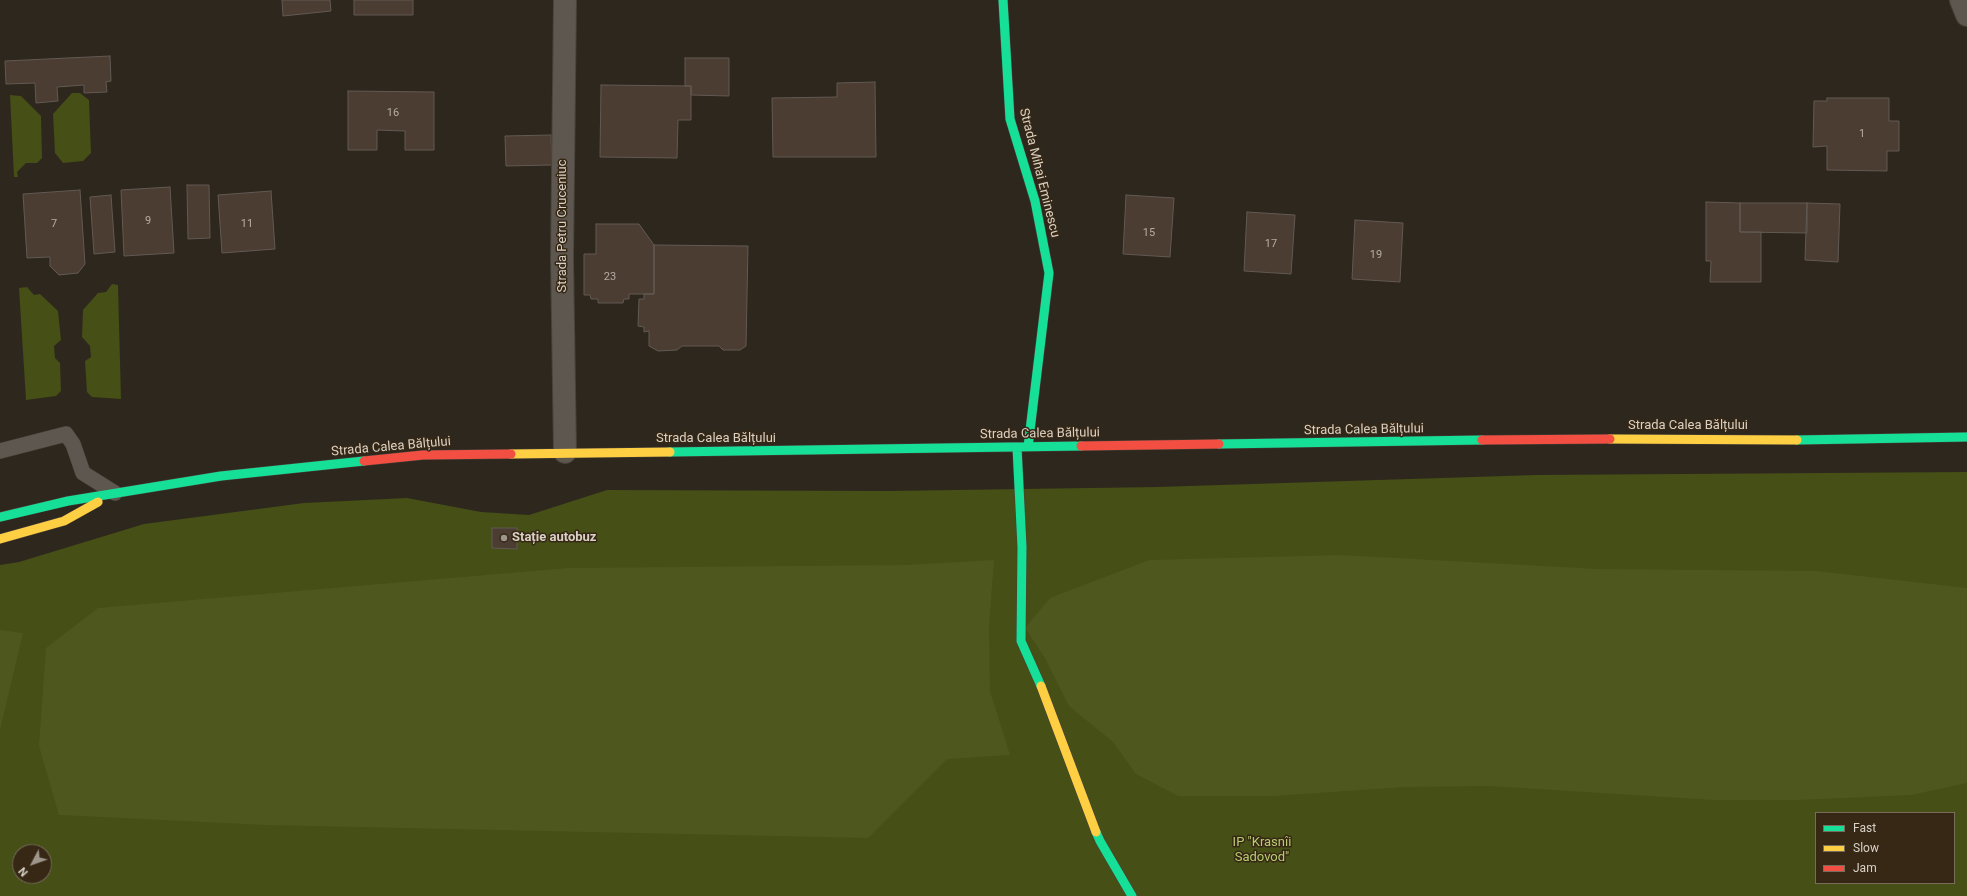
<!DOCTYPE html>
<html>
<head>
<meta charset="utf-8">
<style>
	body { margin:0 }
	#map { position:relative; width:1967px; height:896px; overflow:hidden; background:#2e271d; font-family:Roboto,sans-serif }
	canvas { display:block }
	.legend { position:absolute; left:1815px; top:812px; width:140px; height:72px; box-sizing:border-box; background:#362815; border:1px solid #786c5c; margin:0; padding:5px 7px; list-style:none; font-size:12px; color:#dad1c6 }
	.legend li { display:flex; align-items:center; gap:8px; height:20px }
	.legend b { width:20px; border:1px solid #786c5c }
	.north { position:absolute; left:12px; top:844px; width:40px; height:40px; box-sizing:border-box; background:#362815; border:1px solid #786c5c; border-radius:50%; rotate:229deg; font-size:11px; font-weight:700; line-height:16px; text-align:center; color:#dad1c6 }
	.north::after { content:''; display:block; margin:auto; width:14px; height:18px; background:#9e968b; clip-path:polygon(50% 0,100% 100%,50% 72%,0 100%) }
</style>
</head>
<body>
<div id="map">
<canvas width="1967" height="896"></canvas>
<ul class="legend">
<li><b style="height:5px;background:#16e098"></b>Fast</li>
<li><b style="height:5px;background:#ffcf43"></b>Slow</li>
<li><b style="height:5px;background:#f24e42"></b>Jam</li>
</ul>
<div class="north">N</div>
</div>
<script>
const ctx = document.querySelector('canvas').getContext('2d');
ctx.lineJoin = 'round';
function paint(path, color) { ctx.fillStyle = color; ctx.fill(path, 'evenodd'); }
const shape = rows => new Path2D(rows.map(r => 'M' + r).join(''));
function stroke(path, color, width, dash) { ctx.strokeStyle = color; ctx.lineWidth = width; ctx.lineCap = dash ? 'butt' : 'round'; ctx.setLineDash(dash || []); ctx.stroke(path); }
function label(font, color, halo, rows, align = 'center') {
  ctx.font = font + ' Roboto,sans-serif'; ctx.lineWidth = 3; ctx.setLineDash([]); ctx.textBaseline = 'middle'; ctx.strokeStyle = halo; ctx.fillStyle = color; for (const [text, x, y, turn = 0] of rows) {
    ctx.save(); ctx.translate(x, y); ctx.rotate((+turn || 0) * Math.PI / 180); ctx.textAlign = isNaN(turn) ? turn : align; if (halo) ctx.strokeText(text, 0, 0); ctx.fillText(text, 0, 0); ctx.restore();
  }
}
paint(shape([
	[72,93,80,93,89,100,91,153,83,161,63,163,55,153,53,114],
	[10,95,21,96,41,116,42,158,37,163,26,163,17,172,18,177,14,177],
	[112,284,118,285,121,399,92,397,87,392,85,361,91,357,90,346,82,337,83,310,98,293,106,292],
	[27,287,34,295,40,294,58,311,61,340,54,346,55,358,60,363,61,391,56,396,26,400,19,288],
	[1967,472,1967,896,0,896,0,565,19,562,144,524,304,503,407,498,481,512,529,515,607,490,888,491,1157,487,1536,475],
	[1816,813,1954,813,1954,883,1816,883],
	[20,852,44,852,44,876,20,876]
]), '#454f16');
paint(shape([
	[1341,555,1598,569,1816,571,1967,588,1967,783,1911,795,1799,800,1714,800,1488,786,1405,787,1275,796,1178,796,1136,774,1113,742,1069,706,1045,658,1025,628,1050,598,1149,560],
	[994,560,989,626,990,691,1010,755,947,759,868,838,266,825,59,815,39,746,46,648,98,608,568,568,906,565],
	[0,630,23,633,0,730]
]), '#4e581e');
const building = shape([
	[282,0,330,0,331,11,283,16,282,0],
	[354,0,413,0,413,15,354,15,354,0],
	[110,56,111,81,106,82,107,92,84,93,84,85,57,87,58,101,36,103,35,83,6,84,5,61,110,56],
	[685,58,729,58,729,96,691,95,691,86,685,86,685,58],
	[875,82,876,157,773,157,772,98,837,97,837,83,875,82],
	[601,85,691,86,691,120,678,120,677,158,600,157,601,85],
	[348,91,434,92,434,150,405,150,405,131,377,130,377,150,348,150,348,91],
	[1827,98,1889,98,1889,121,1899,121,1899,151,1887,151,1887,171,1827,170,1827,146,1813,147,1814,101,1827,101,1827,98],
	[551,135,552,165,506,166,505,136,551,135],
	[187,185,209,185,210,238,188,239,187,185],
	[170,187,174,253,124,256,121,190,170,187],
	[80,190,85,264,78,273,59,275,50,266,50,257,27,258,23,194,80,190],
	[271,191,275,249,222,253,218,195,271,191],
	[111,195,115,252,94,254,90,197,111,195],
	[1126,195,1174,198,1170,257,1123,254,1126,195],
	[1706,202,1740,203,1740,232,1761,232,1761,282,1710,282,1711,261,1706,261,1706,202],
	[1740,203,1807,203,1807,233,1740,232,1740,203],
	[1807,203,1840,204,1838,262,1805,260,1807,203],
	[1247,212,1295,215,1291,274,1244,271,1247,212],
	[1355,220,1403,223,1400,282,1352,279,1355,220],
	[596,224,639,224,654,245,654,294,629,294,629,299,624,299,623,303,598,303,598,299,591,299,590,295,584,295,584,254,596,254,596,224],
	[654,245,748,246,746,346,740,350,723,350,719,346,682,346,677,350,658,351,649,346,649,331,644,332,644,327,638,326,639,299,644,299,644,294,654,294,654,245],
	[492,528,517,528,517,549,492,548,492,528]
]);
paint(building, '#4b3d32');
stroke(building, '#625a53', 1);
const lane = shape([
	[0,451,66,434,73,444,83,473,115,493]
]);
const street = shape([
	[565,0,562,258,565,452],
	[1961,0,1967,15]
]);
const fast = shape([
	[1003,0,1010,119,1035,201,1049,273,1028,447],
	[1797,440,1967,437],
	[1219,444,1482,440],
	[1017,447,1022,547,1021,641,1041,686],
	[670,452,1081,446],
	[0,517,68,501,221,476,364,461],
	[1096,832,1100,841,1132,896]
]);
const slow = shape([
	[1610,439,1797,440],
	[511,454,670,452],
	[0,539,64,521,98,502],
	[1041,686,1096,832]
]);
const jam = shape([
	[1482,440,1610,439],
	[1081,446,1219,444],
	[364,461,423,455,511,454]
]);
stroke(lane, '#49423a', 16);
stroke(street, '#49423a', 24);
stroke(fast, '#49423a', 10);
stroke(slow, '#49423a', 10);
stroke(jam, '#49423a', 10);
stroke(lane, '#5d5750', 15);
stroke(street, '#5d5750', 22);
stroke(fast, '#16e098', 9);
stroke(slow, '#ffcf43', 9);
stroke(jam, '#f24e42', 9);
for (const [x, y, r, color] of [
	[504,538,4,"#9e968b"]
]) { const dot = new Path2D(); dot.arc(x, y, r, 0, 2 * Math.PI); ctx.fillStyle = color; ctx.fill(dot); stroke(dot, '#362815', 1.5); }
label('11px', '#b6aca1', null, [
	["16",393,113],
	["1",1862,134],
	["9",148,221],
	["7",54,224],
	["11",247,224],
	["15",1149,233],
	["17",1271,244],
	["19",1376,255],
	["23",610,277]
]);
label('13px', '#dad1c6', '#362815', [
	["Strada Mihai Eminescu",1039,173,76],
	["Strada Petru Cruceniuc",563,226,-90],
	["Strada Calea Bălțului",1688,426],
	["Strada Calea Bălțului",1364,430,-1],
	["Strada Calea Bălțului",1040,434,-1],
	["Strada Calea Bălțului",716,439],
	["Strada Calea Bălțului",391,447,-5]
]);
label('bold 13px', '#dad1c6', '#362815', [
	["Stație autobuz",512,538]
], 'left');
label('13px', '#b7cc6f', '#362815', [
	["IP \"Krasnîi",1262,843],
	["Sadovod\"",1262,858]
]);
</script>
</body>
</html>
